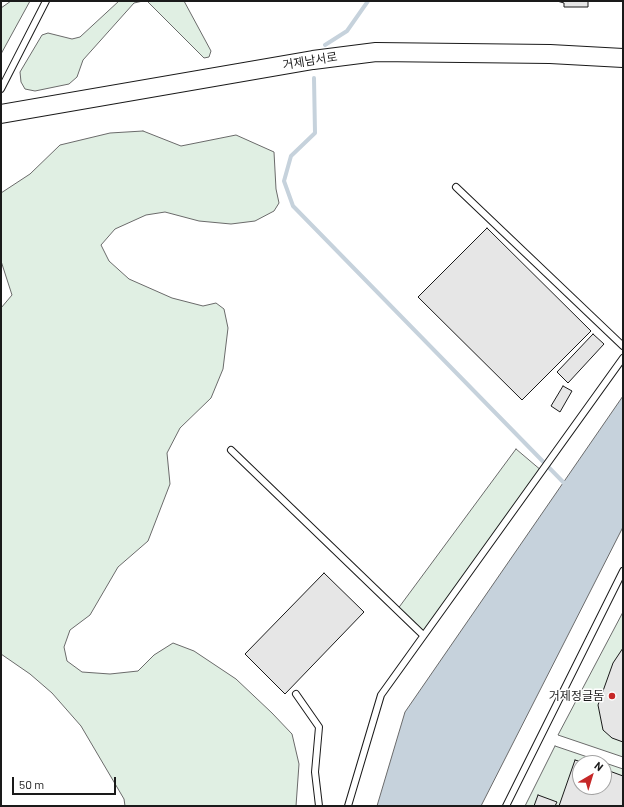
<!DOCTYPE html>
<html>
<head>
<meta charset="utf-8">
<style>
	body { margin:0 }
	#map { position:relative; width:624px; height:807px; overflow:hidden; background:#fff; font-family:Barlow,sans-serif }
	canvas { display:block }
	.frame { position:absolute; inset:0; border:2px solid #1a1a1a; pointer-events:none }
	.north { position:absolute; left:572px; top:755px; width:40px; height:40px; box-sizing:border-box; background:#fff; border:1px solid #a3a3a3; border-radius:50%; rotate:38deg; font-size:11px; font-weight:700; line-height:16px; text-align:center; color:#1a1a1a }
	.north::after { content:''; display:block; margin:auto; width:14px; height:18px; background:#c62828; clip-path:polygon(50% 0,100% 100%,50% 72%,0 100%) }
	.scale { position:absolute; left:12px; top:777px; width:104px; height:18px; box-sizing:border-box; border:2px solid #1a1a1a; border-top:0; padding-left:5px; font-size:12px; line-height:14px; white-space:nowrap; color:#1a1a1a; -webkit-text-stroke:3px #fff; paint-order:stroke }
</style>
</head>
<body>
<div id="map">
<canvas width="624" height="807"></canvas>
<div class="frame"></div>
<div class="north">N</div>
<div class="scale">50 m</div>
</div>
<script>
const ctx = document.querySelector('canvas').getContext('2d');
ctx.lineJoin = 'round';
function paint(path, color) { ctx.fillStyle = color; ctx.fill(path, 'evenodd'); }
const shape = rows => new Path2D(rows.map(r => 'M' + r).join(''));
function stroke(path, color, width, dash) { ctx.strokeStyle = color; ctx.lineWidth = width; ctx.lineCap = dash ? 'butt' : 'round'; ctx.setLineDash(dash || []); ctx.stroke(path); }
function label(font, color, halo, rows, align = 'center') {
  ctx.font = font + ' Barlow,"Noto Sans KR",sans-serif'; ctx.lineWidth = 3; ctx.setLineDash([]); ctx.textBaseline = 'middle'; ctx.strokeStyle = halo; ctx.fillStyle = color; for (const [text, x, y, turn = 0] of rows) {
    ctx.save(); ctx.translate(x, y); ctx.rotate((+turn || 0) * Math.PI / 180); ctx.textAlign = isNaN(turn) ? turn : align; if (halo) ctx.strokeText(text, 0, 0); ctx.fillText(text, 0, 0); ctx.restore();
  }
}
const green = shape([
	[11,1,30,1,1,54,1,8,11,1],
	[119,1,143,1,134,3,83,60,77,77,69,84,35,91,25,89,21,82,20,72,42,35,48,33,72,39,80,37,119,1],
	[147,1,184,1,211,51,209,57,204,58,147,1],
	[143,131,181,146,236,135,274,152,276,189,279,203,274,211,255,221,231,224,199,221,165,212,146,215,115,229,101,245,109,261,129,279,172,298,203,306,216,303,224,309,228,328,223,369,211,398,180,428,167,453,170,484,148,541,118,567,90,615,70,630,64,647,67,661,82,672,110,674,138,671,154,655,173,643,194,651,236,679,272,713,292,734,299,764,296,806,125,806,124,799,81,726,52,693,30,674,1,654,1,308,12,295,1,261,1,193,30,174,60,145,110,133,143,131],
	[516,449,542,471,423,635,397,610,516,449],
	[623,612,623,757,558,735,623,612],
	[555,746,623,769,623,806,525,806,555,746],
	[580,763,604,763,604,787,580,787,580,763]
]);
paint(green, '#e0efe3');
stroke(green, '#6a6a6a', 1);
const water = shape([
	[623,396,623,527,481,806,377,806,405,712,623,396]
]);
paint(water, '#c6d2dc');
stroke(water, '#6a6a6a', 1);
stroke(shape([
	[325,45,347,31,368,1],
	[314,78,315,133,291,156,284,181,293,206,566,485]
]), '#c6d2dc', 4);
const building = shape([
	[557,1,588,1,588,7,564,7,564,3,557,1],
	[487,228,591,331,522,400,418,297,487,228],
	[593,334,604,344,568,383,557,372,593,334],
	[563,386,572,391,560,412,551,406,563,386],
	[324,573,364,612,285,694,245,654,324,573],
	[623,648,623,742,612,738,603,730,598,705,613,663,623,648],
	[575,760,585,763,580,763,580,787,604,787,604,769,623,776,623,806,559,806,575,760],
	[538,795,557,802,555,806,534,806,538,795]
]);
paint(building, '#e6e6e6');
stroke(building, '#1a1a1a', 1);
const lane = shape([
	[1,89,46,1],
	[456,187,623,346],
	[231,450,423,635],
	[296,694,319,727,315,772,319,806],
	[348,806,381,695,623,358],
	[506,806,623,571]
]);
const secondary = shape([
	[1,114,313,60,376,52,550,54,623,58]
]);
stroke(lane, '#1a1a1a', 8);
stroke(secondary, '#1a1a1a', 20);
stroke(lane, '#fff', 6);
stroke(secondary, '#fff', 18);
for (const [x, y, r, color] of [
	[612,696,4,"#c62828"]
]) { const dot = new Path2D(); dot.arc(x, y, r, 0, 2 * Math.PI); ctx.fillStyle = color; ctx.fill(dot); stroke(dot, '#fff', 1.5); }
label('12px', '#1a1a1a', '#fff', [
	["거제남서로",310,61,-9]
]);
label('12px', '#1a1a1a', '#fff', [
	["거제정글돔",604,696]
], 'right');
</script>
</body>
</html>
